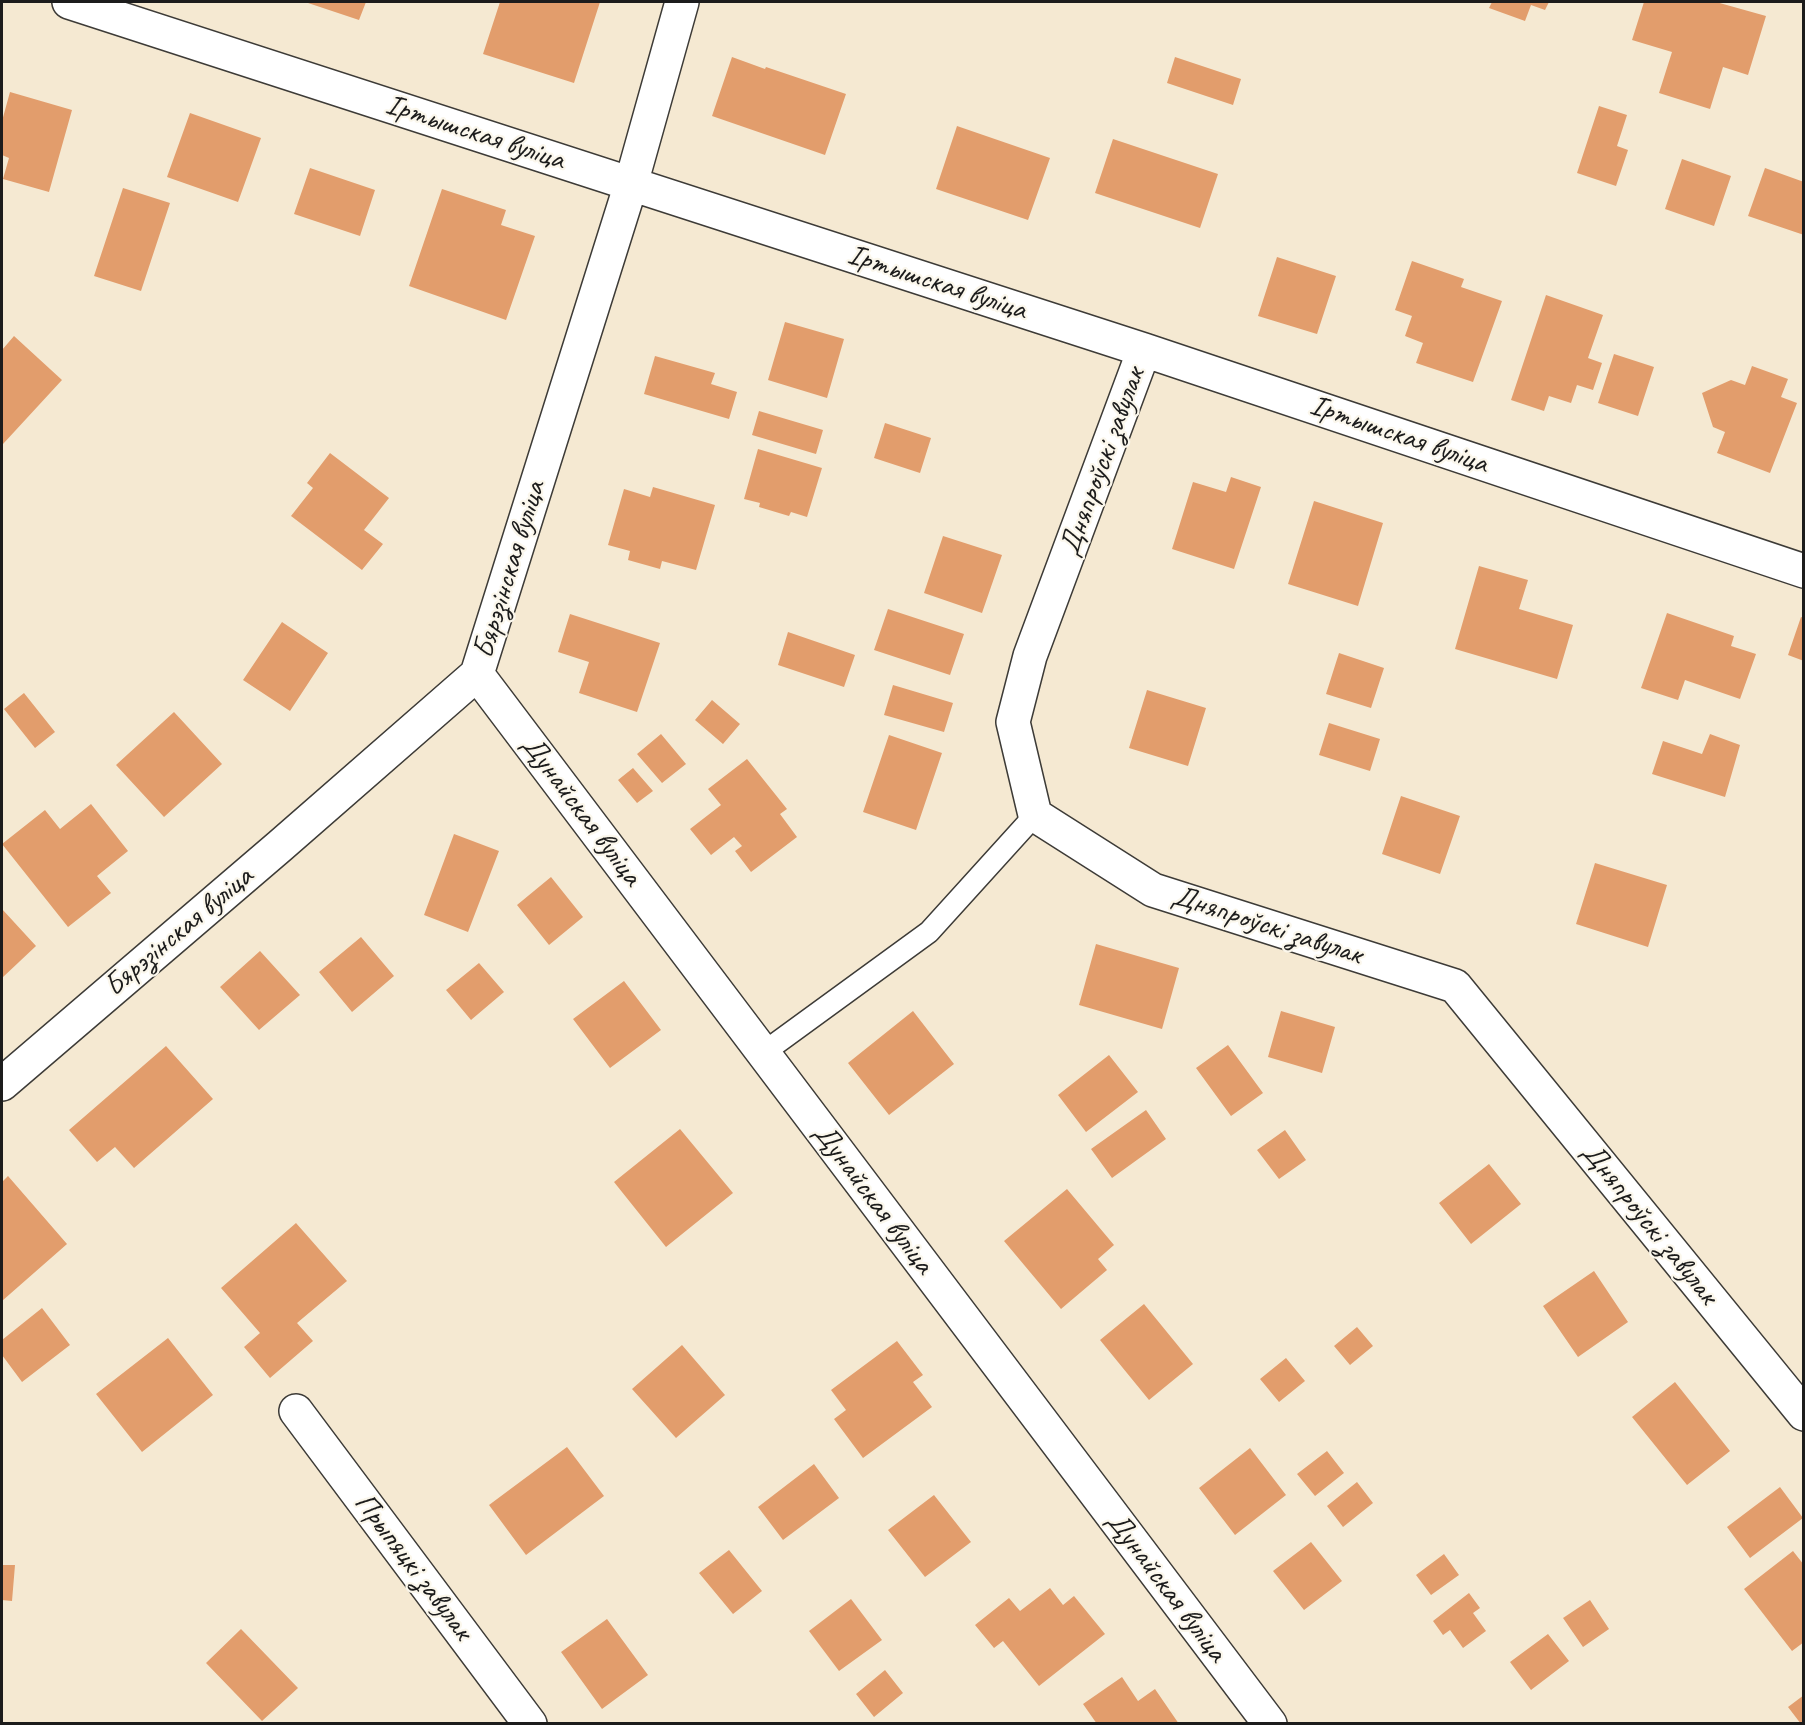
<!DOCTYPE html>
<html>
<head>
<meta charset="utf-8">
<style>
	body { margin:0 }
	#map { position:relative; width:1805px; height:1725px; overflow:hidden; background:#f5e9d2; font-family:Caveat,sans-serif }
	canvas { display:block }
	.frame { position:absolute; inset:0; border:3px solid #1c1c1c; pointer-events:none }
</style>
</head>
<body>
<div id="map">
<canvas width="1805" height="1725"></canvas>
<div class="frame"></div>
</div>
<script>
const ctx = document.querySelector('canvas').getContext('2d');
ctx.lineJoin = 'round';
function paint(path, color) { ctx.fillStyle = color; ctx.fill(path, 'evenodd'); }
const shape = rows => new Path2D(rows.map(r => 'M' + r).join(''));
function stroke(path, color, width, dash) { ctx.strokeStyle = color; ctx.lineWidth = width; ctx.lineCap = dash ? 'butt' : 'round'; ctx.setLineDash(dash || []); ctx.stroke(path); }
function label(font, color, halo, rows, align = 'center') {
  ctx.font = font + ' Caveat,sans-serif'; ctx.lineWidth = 4.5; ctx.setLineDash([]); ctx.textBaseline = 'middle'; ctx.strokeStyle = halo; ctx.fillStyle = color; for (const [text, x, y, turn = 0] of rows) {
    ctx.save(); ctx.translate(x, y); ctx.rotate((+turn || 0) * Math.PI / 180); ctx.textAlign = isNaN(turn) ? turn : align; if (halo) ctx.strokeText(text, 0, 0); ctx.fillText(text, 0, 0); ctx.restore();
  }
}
paint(shape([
	[305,2,366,2,359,20],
	[500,2,600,2,574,83,483,54],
	[1492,2,1549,2,1545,10,1531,5,1525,21,1489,8],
	[1644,2,1716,2,1766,16,1748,75,1723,67,1710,109,1659,93,1672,52,1632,40],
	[732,57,765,69,766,67,846,94,825,155,712,116],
	[1175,57,1241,79,1233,105,1167,83],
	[10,92,72,110,49,192,3,179,9,158,2,155,2,121],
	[1599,106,1627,115,1617,146,1628,150,1616,186,1577,173],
	[190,113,261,138,238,202,167,177],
	[957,126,1050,158,1028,220,936,189],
	[1113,139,1218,174,1200,228,1095,193],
	[1682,159,1731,176,1714,226,1665,209],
	[310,168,375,190,360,236,294,214],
	[1765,168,1804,182,1804,235,1748,216],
	[123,188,170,203,141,291,94,276],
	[442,189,506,210,501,225,535,236,506,320,409,286],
	[1277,257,1336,276,1317,334,1258,316],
	[1412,261,1464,279,1461,287,1502,301,1473,382,1416,363,1423,343,1405,336,1412,316,1395,310],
	[1546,295,1603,315,1588,358,1602,363,1593,390,1577,385,1571,403,1549,396,1544,411,1511,400],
	[785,322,844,339,827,398,768,380],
	[14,336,62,380,3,444,2,350],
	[1614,354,1654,367,1638,416,1598,403],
	[655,356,715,373,711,384,737,392,729,419,644,394],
	[1752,366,1788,379,1781,397,1797,403,1770,473,1717,453,1725,432,1713,427,1702,393,1731,380,1745,385],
	[759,411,823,430,816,454,752,435],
	[885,423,931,438,920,473,874,458],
	[758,449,822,468,807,517,791,512,789,516,759,507,760,503,744,499],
	[330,453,389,498,364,530,383,544,362,570,291,516,313,488,307,483],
	[1231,477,1261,487,1234,569,1172,549,1193,482,1226,492],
	[653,487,715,505,696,570,662,561,660,569,628,560,630,551,608,545,624,489,650,497],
	[1314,501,1383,523,1358,606,1288,584],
	[943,536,1002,555,982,613,924,593],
	[1479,566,1528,580,1519,609,1573,625,1557,679,1455,649],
	[888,609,964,634,950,675,874,650],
	[1667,613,1734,636,1731,646,1756,654,1740,699,1685,680,1678,700,1641,688],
	[570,614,660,643,637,712,579,693,589,662,558,652],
	[1801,617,1804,618,1804,661,1788,655],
	[282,622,328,653,290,711,243,680],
	[788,632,855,655,844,687,778,665],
	[1339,653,1384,668,1371,708,1326,694],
	[893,685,953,703,944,732,884,715],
	[1147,690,1206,708,1188,766,1129,748],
	[24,693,55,732,35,748,4,709],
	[712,700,740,724,723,744,695,720],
	[174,712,222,764,164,817,116,765],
	[1329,723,1380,739,1370,771,1319,755],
	[661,734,686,764,662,783,637,754],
	[1710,734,1740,745,1725,797,1652,774,1663,741,1702,754],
	[889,735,942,753,916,830,863,812],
	[747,759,787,809,780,814,797,837,751,872,735,851,742,846,734,837,711,855,690,829,721,805,708,789],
	[633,768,653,791,637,803,618,780],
	[1401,796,1460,816,1440,874,1382,854],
	[91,804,128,851,97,876,111,893,68,927,2,844,45,810,60,829],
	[454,834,499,851,468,932,424,915],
	[1595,863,1667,885,1648,947,1576,924],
	[551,877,583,917,549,945,517,905],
	[2,909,36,946,2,978],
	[361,937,394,976,352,1012,319,972],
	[1096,944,1179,968,1162,1029,1079,1005],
	[260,951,300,995,259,1030,220,987],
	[479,963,504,992,471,1020,446,990],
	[624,981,661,1030,610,1068,573,1019],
	[913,1011,954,1064,889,1115,848,1063],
	[1281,1011,1335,1027,1322,1073,1268,1057],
	[1228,1045,1263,1093,1231,1116,1196,1068],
	[166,1046,213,1099,134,1168,115,1147,97,1162,69,1130],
	[1109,1055,1138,1092,1086,1132,1058,1095],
	[1146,1110,1166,1139,1112,1178,1091,1149],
	[680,1129,733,1193,666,1247,614,1182],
	[1285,1130,1306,1160,1279,1179,1257,1150],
	[1489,1164,1521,1204,1471,1244,1439,1203],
	[8,1176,67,1244,2,1301,2,1182],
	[1067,1189,1114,1245,1098,1259,1107,1270,1061,1309,1004,1241],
	[296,1223,347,1281,297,1323,313,1341,270,1378,244,1347,260,1333,221,1288],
	[1594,1271,1628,1322,1578,1357,1543,1306],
	[1144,1304,1193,1364,1149,1400,1100,1340],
	[42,1308,70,1345,22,1382,2,1355,2,1340],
	[1357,1327,1373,1346,1350,1365,1334,1346],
	[168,1338,213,1395,142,1452,96,1394],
	[897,1341,923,1375,913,1382,932,1407,863,1458,834,1419,846,1410,831,1390],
	[682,1345,725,1395,676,1438,632,1389],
	[1286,1358,1305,1381,1279,1402,1260,1379],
	[1675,1382,1730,1451,1687,1485,1632,1417],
	[567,1447,604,1496,526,1555,489,1505],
	[1250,1448,1286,1495,1235,1535,1199,1488],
	[1327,1451,1344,1473,1315,1496,1297,1474],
	[814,1464,839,1498,783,1540,758,1507],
	[1357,1482,1373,1503,1343,1527,1327,1506],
	[1780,1487,1803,1518,1750,1558,1727,1527],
	[934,1495,971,1542,925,1577,888,1530],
	[1311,1542,1342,1581,1304,1610,1273,1571],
	[729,1550,762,1591,733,1614,699,1573],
	[1793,1551,1804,1565,1804,1642,1792,1651,1744,1589],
	[1444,1554,1459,1575,1431,1595,1416,1575],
	[2,1565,15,1565,12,1601,2,1600],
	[1050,1588,1063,1605,1074,1596,1105,1634,1039,1686,1003,1641,994,1648,975,1625,1009,1598,1020,1611],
	[1469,1593,1480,1608,1473,1613,1486,1631,1463,1648,1450,1630,1443,1635,1433,1621],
	[851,1599,882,1640,839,1671,809,1631],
	[1590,1600,1609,1629,1583,1647,1563,1618],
	[607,1619,648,1675,602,1709,561,1652],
	[241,1629,298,1688,262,1721,206,1663],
	[1548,1634,1569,1661,1531,1690,1510,1662],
	[885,1670,903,1693,874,1717,856,1694],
	[1122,1677,1138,1701,1155,1689,1179,1724,1097,1724,1083,1704],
	[1804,1695,1804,1724,1801,1724,1788,1707]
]), '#e29d6c');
const service = shape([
	[763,1053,929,932,1035,815]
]);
const minor = shape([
	[69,2,1144,350,1804,571],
	[1144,350,1030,656,1013,722,1035,815,1153,890,1455,986,1804,1414],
	[477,674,1270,1724],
	[2,1084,280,846,477,674,631,184,682,2],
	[296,1411,530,1724]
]);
stroke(service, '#3d3b37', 24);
stroke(minor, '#3d3b37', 36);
stroke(service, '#fff', 21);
stroke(minor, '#fff', 33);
label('30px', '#1c1c1c', '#fbf7ec', [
	["Іртышская вуліца",475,133,18],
	["Іртышская вуліца",937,283,18],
	["Іртышская вуліца",1399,435,19],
	["Дняпроўскі завулак",1103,462,-70],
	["Бярэзінская вуліца",510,570,-73],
	["Дунайская вуліца",581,811,53],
	["Дняпроўскі завулак",1267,926,18],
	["Бярэзінская вуліца",179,932,-40],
	["Дунайская вуліца",873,1199,53],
	["Дняпроўскі завулак",1649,1224,51],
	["Прыпяцкі завулак",413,1567,53],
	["Дунайская вуліца",1166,1587,53]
]);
</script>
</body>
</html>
